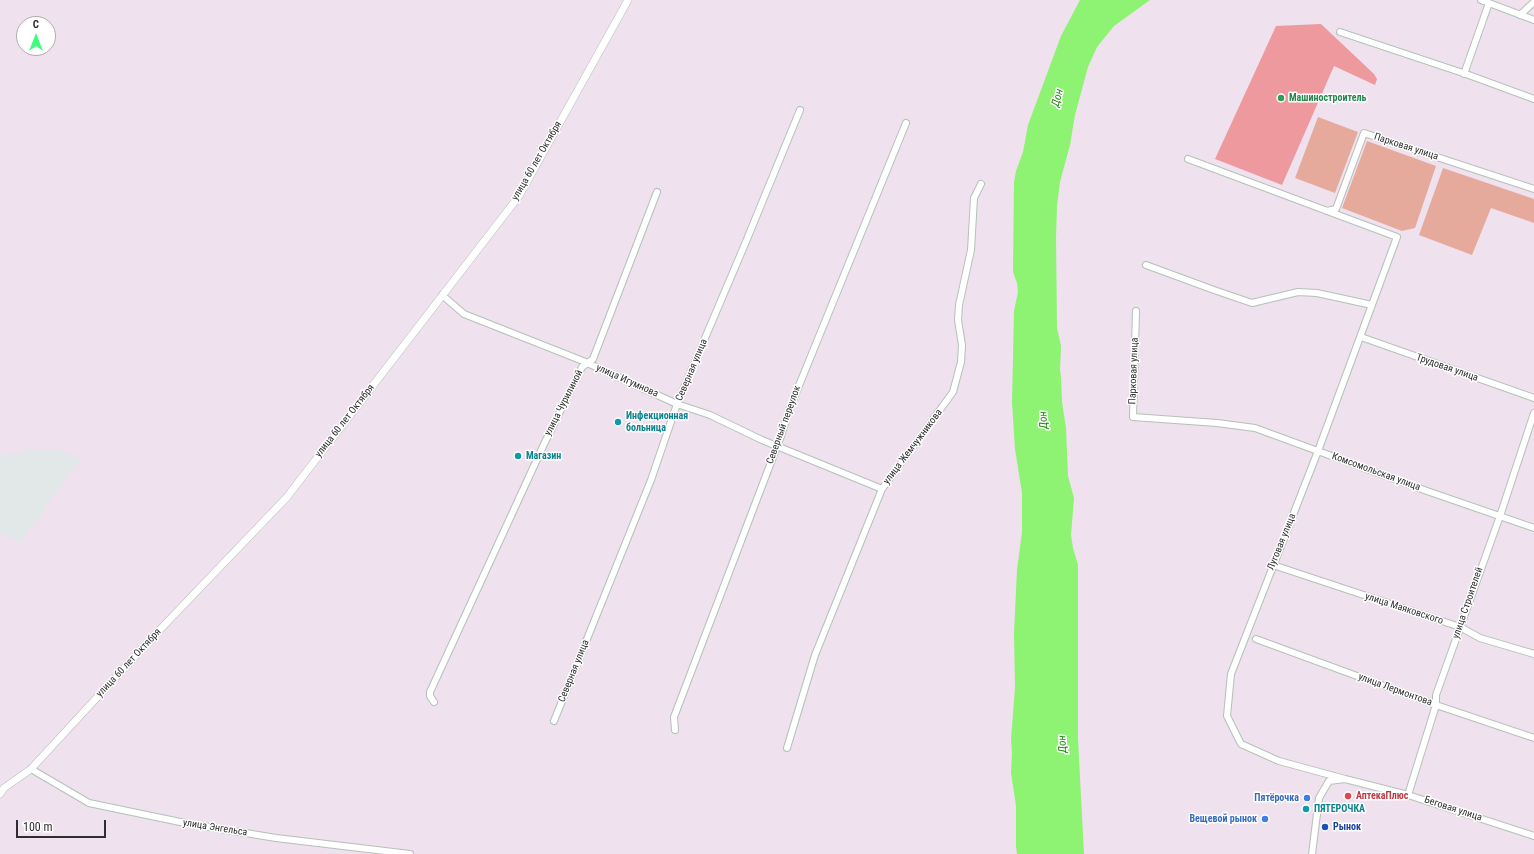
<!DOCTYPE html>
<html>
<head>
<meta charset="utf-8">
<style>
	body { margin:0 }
	#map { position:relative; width:1534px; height:854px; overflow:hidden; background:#efe1ee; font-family:"Roboto Condensed",sans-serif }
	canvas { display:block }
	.north { position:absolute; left:16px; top:16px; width:40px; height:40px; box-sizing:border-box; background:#fff; border:1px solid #ababab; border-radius:50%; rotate:0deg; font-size:11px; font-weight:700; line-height:16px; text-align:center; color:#2e2e2e }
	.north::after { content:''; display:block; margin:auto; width:14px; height:18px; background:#3ffe7f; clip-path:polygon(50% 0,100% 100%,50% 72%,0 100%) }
	.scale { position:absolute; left:16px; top:820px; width:90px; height:18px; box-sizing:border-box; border:2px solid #2e2e2e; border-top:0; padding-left:5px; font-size:12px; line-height:14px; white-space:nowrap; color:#2e2e2e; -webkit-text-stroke:3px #fff; paint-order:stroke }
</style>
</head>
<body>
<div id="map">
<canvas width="1534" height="854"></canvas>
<div class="north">С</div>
<div class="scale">100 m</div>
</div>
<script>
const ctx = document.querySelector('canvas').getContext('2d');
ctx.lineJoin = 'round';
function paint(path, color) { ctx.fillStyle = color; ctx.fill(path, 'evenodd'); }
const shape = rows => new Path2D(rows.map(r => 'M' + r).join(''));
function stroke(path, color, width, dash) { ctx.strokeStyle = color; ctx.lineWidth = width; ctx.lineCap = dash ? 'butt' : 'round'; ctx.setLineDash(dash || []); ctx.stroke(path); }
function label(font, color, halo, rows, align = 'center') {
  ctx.font = font + ' "Roboto Condensed",sans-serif'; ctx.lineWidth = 3; ctx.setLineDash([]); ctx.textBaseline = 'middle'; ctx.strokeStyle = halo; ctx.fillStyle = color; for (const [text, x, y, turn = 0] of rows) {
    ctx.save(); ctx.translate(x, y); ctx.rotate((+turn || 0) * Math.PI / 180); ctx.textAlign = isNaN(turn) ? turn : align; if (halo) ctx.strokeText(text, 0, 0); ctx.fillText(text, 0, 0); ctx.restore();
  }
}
paint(shape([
	[61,449,65,453,80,459,20,543,0,532,0,456,28,450]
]), '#e1e8e7');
paint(shape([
	[1318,117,1358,132,1335,193,1295,178],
	[1367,141,1436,166,1415,228,1402,231,1342,208],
	[1443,168,1534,199,1534,223,1491,208,1472,255,1419,235]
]), '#e6aa9d');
paint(shape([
	[1321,24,1374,74,1377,79,1375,85,1334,66,1282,185,1215,159,1276,26]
]), '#ed999d');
paint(shape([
	[1080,0,1150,0,1114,26,1097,47,1088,67,1075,115,1070,145,1060,182,1057,206,1056,238,1057,328,1061,346,1060,370,1061,377,1062,402,1066,428,1068,476,1074,498,1071,535,1073,548,1078,565,1078,739,1084,854,1017,854,1016,846,1016,806,1011,773,1012,754,1011,739,1015,688,1014,633,1017,570,1022,532,1022,493,1015,449,1012,402,1014,311,1018,292,1017,283,1013,272,1014,182,1016,171,1023,152,1028,125,1061,36]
]), '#8ef273');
const minor = shape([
	[1481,0,1534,20],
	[1520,15,1534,2],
	[1340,32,1466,74,1534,99],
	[1464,74,1489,3],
	[1188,159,1397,237,1318,451,1231,674,1227,716,1241,744,1279,761,1345,779],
	[1327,211,1336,209,1364,133,1534,189],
	[1146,265,1214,290,1252,303,1298,292,1317,293,1372,305],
	[442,295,464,314,583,361,677,404,710,415,762,440,882,489],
	[1136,311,1133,417,1217,423,1255,428,1427,491,1534,528],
	[1361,337,1534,398],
	[1273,565,1460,627,1480,638,1534,654],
	[1256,639,1436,705,1534,738],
	[434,702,430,696,430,692,545,442,582,367,593,359,657,192],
	[554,721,651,480,677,404,745,244,800,110],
	[675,730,674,717,781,436,789,410,906,123],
	[787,748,815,655,882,489,953,392,961,362,962,345,958,320,959,305,971,250,974,198,981,184],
	[31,769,89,803,185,823,276,838,410,854],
	[1408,795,1436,705,1436,695,1500,516,1534,413],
	[1312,854,1319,798,1329,781,1345,779,1408,795,1534,836]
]);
const tertiary = shape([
	[0,794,4,788,31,769,150,640,287,497,519,196,628,0]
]);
stroke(minor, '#b4c1b8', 8);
stroke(tertiary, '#b4c1b8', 8);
stroke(minor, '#fff', 6);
stroke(tertiary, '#fff', 7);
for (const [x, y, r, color] of [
	[1281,98,4,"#2e9e5b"],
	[618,422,4,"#0f9aa8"],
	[518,456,4,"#0f9aa8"],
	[1348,796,4,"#e0444e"],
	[1307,798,4,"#3f7fe0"],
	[1306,809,4,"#0f9aa8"],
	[1265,819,4,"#3f7fe0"],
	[1325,827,4,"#1a4fb4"]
]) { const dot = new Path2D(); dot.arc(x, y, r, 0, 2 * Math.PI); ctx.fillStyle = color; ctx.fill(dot); stroke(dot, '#fff', 1.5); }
label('bold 10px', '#27864d', '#fff', [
	["Машиностроитель",1289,98]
], 'left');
label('10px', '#2e2e2e', '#fff', [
	["Парковая улица",1406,147,18],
	["улица 60 лет Октября",537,161,-60],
	["Трудовая улица",1447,368,19],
	["Северная улица",692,370,-67],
	["Парковая улица",1134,371,-88],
	["улица Игумнова",627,381,24],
	["улица Чурилиной",564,403,-63],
	["улица 60 лет Октября",345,421,-52],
	["Северный переулок",784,425,-70],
	["улица Жемчужникова",913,447,-53],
	["Комсомольская улица",1376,472,20],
	["Луговая улица",1282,542,-68],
	["улица Строителей",1468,603,-71],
	["улица Маяковского",1404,609,18],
	["улица 60 лет Октября",129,663,-47],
	["Северная улица",574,671,-68],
	["улица Лермонтова",1395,690,20],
	["Беговая улица",1453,809,18],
	["улица Энгельса",215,828,9]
]);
label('bold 10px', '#0d838f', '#fff', [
	["Инфекционная",626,416],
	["больница",626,428],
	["Магазин",526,456],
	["ПЯТЕРОЧКА",1314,809]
], 'left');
label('bold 10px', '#be3a42', '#fff', [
	["АптекаПлюс",1356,796]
], 'left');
label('bold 10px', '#366cbe', '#fff', [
	["Пятёрочка",1299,798],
	["Вещевой рынок",1257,819]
], 'right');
label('bold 10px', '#164399', '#fff', [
	["Рынок",1333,827]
], 'left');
label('italic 11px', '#1d870c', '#fff', [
	["Дон",1058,98,-75],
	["Дон",1044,420,-93],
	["Дон",1063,744,-93]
]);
</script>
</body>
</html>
